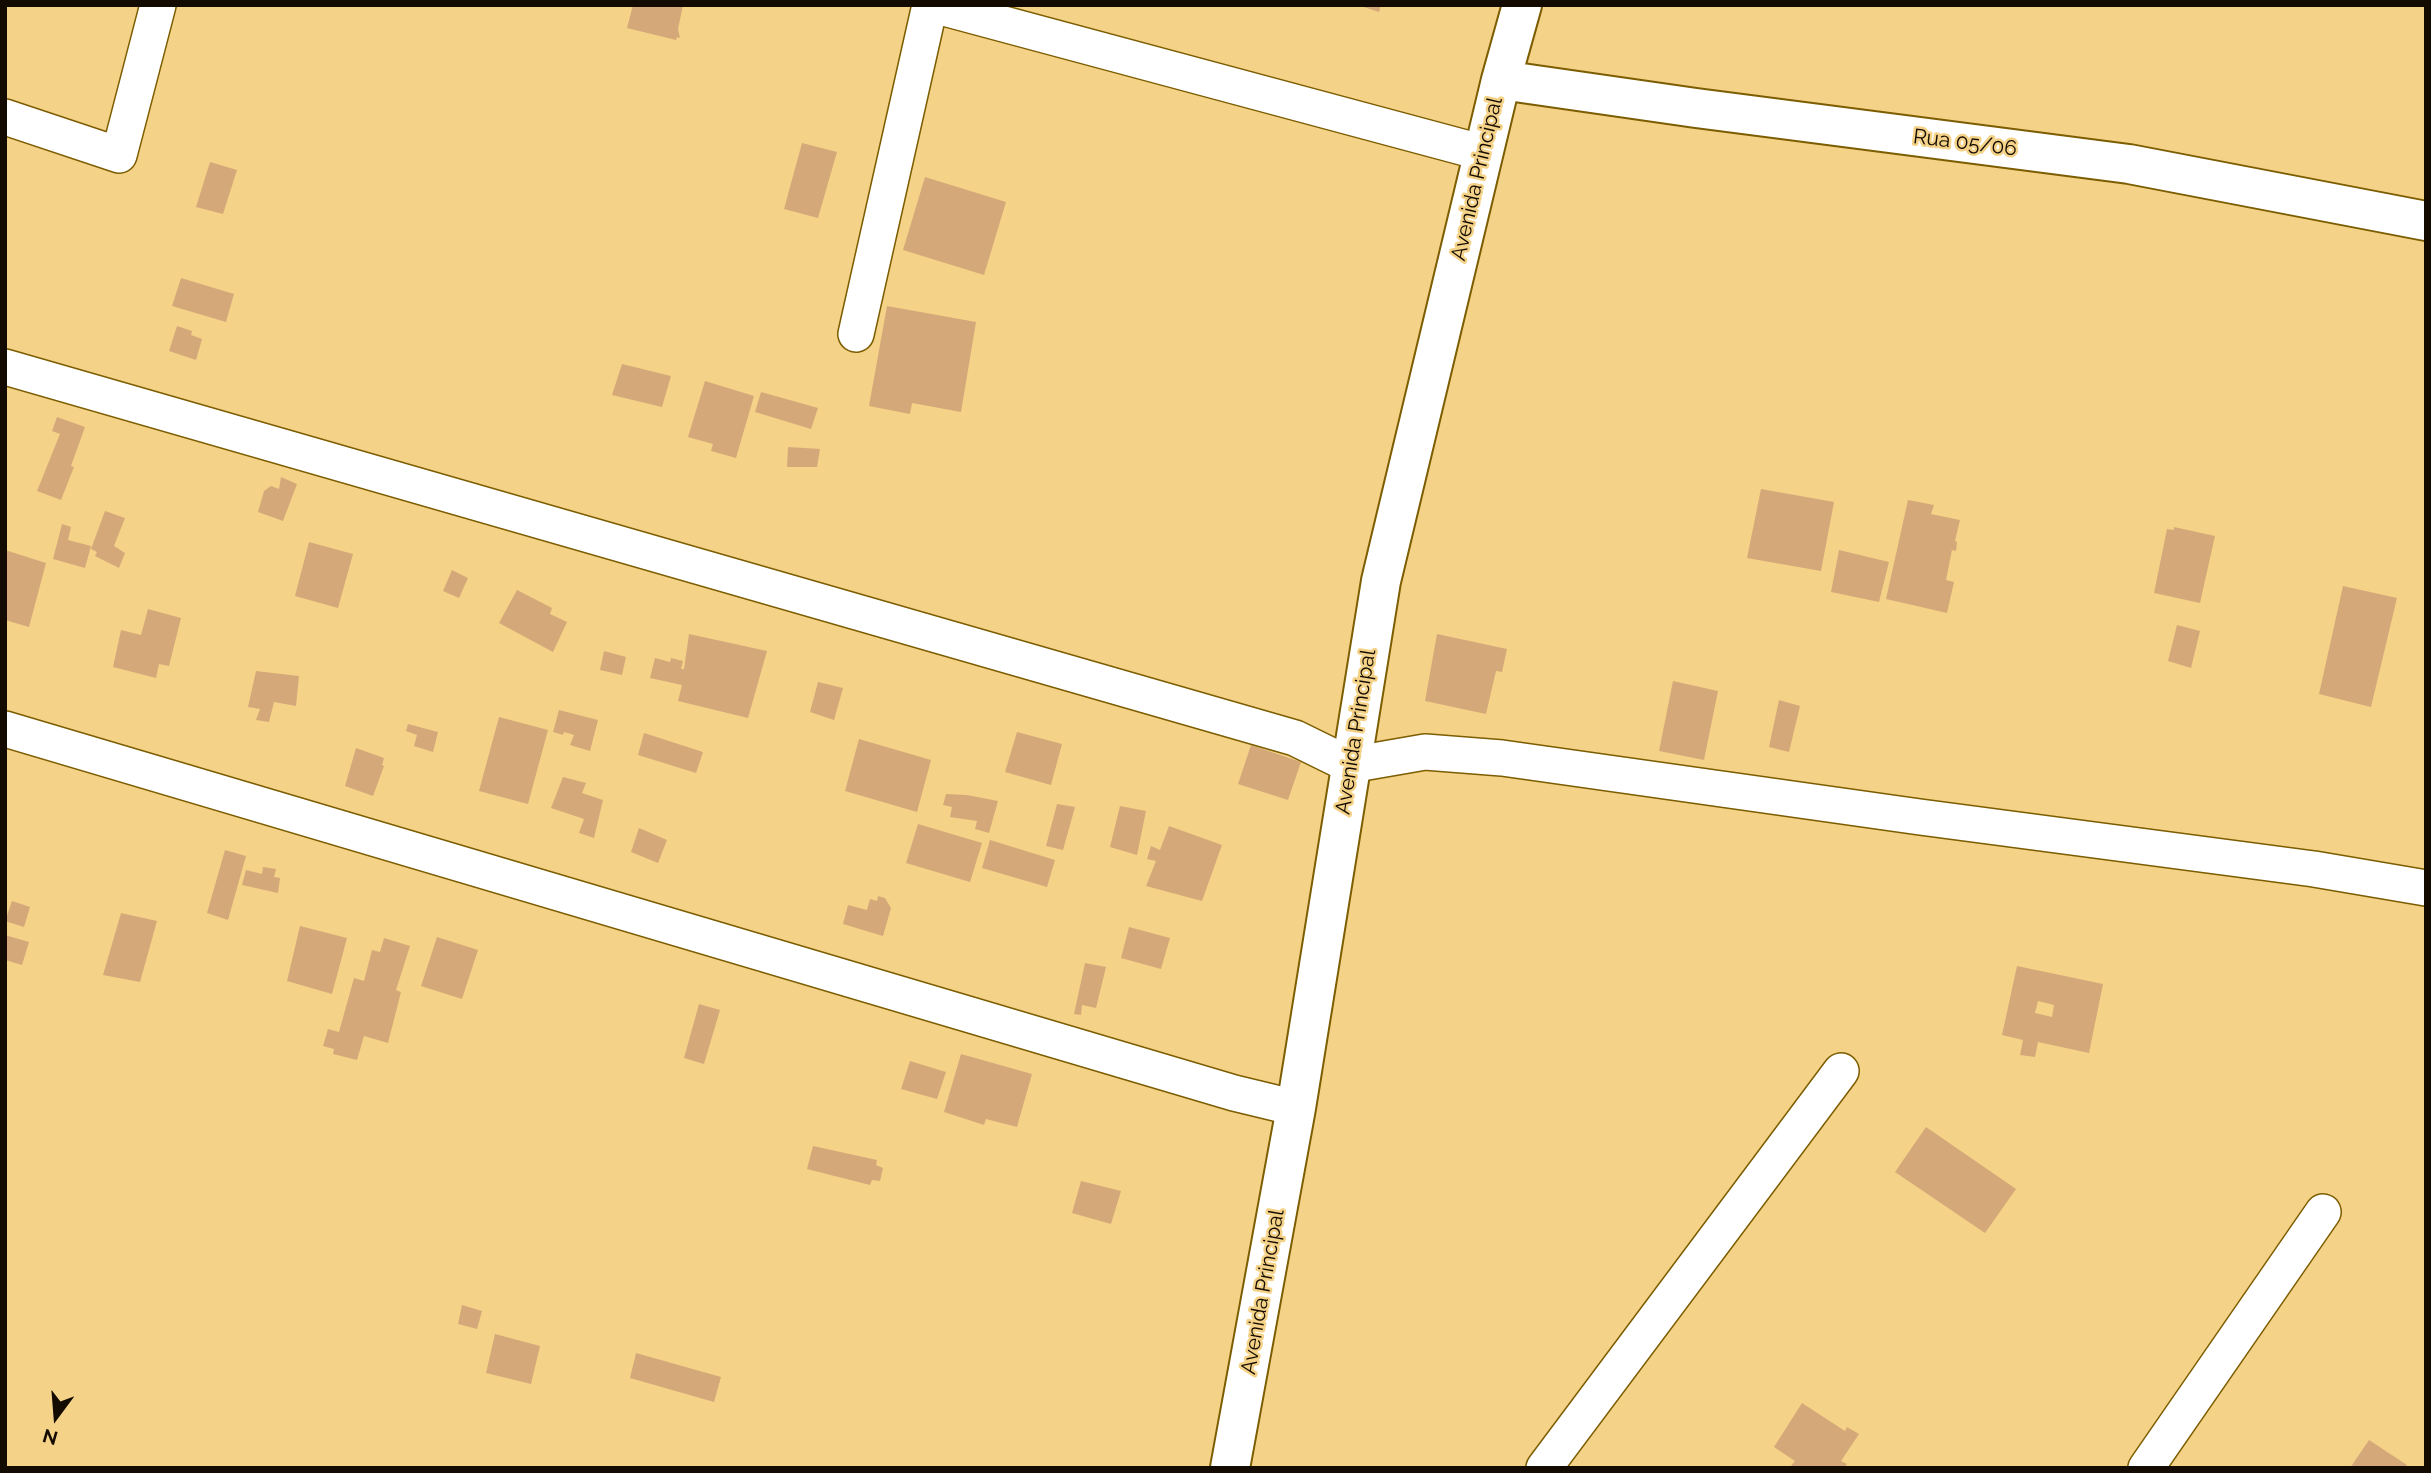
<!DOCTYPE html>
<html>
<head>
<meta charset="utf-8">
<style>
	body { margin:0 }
	#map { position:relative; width:2431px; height:1473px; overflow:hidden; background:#f4d287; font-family:Raleway,sans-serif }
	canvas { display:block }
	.frame { position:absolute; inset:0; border:7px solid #130a00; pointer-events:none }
	.north { position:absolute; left:21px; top:1382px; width:70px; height:70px; -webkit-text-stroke:5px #f4d287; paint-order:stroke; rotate:196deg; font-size:19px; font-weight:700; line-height:28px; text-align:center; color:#130a00 }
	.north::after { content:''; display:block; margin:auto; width:24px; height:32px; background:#130a00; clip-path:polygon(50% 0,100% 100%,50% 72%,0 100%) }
</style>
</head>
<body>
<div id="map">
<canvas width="2431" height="1473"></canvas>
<div class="frame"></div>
<div class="north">N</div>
</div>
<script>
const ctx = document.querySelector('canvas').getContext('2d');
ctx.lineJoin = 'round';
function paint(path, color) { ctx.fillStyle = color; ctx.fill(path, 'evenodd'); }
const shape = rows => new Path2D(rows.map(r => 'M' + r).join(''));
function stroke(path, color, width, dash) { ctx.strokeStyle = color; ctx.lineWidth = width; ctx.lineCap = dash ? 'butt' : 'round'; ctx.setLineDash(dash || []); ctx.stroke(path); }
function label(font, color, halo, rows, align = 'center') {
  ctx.font = font + ' Raleway,sans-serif'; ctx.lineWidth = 5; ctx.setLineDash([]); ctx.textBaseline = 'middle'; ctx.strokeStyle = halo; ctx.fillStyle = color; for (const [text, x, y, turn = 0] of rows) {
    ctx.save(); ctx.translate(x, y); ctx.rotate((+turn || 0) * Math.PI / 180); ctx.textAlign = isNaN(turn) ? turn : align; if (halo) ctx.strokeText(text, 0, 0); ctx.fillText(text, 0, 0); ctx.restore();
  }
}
paint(shape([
	[633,5,683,5,678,29,680,38,677,37,676,40,627,28],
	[1358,5,1381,5,1379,12],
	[802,143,837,152,818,218,784,209],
	[210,162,237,170,223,214,196,207],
	[925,177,1006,202,984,275,903,250],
	[181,278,234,294,226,322,172,306],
	[887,306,976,322,961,412,912,403,910,414,869,406],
	[177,326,192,331,191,335,202,339,196,360,169,351],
	[622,364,671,376,662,407,612,395],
	[705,381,754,396,736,458,711,451,713,444,688,437],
	[761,392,818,408,811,429,755,412],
	[57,417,85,427,71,466,74,467,61,500,37,491,60,434,52,431],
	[788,447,820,449,817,467,787,467],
	[281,477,297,484,283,521,258,512,264,491,271,486,279,489],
	[1761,489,1834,502,1821,571,1747,558],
	[1908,500,1934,505,1931,514,1960,520,1955,541,1957,542,1956,551,1952,550,1946,580,1954,582,1947,613,1886,599],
	[105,511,125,518,114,546,125,553,119,568,95,556,97,552,91,549],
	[62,524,71,527,68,540,91,546,85,568,53,559],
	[2174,527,2215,536,2200,603,2154,593,2167,529,2174,530],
	[309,542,353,554,338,608,295,596],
	[5,550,46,563,29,627,5,620],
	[1839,550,1889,562,1879,602,1831,592],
	[452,570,468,578,459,598,443,591],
	[2343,586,2397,598,2371,707,2319,694],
	[517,590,552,608,550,614,567,622,553,652,499,623],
	[148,609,181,618,169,666,159,664,156,678,113,667,121,630,141,635],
	[2177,625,2200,631,2191,668,2168,661],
	[689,634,767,651,748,718,678,701,682,685,650,678,655,658,670,662,671,658,683,661,681,669,684,669],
	[1437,634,1507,649,1502,672,1496,671,1486,714,1425,701],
	[604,651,626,657,622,675,600,670],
	[256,671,299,676,296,706,274,702,269,722,256,720,260,709,248,707],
	[1673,681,1718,691,1704,760,1659,751],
	[818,682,843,688,834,720,810,712],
	[1779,700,1800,706,1789,752,1769,747],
	[559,710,598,720,590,751,570,745,574,735,564,732,563,735,553,732],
	[499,717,548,730,528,804,479,791],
	[408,724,438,732,433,752,414,746,417,735,406,731],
	[1017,732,1062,744,1051,785,1005,772],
	[644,733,703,752,696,773,638,755],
	[859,739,931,760,917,812,845,791],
	[1251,745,1301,762,1288,800,1238,784],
	[356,748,384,758,382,765,384,766,373,796,345,786],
	[563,777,586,783,582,793,603,800,594,838,579,833,584,819,551,808],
	[946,794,967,795,998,801,989,833,975,829,977,821,950,817,952,807,943,805],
	[1057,804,1075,807,1063,850,1046,846],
	[1120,806,1146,811,1137,855,1110,847],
	[918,824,982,843,970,882,906,863],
	[1169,826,1222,845,1202,901,1146,886,1156,861,1147,859,1151,846,1160,850],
	[639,828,667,840,658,863,631,852],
	[990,840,1055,860,1047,887,982,868],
	[225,850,246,856,228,920,207,913],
	[263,867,276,869,274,877,280,878,278,893,242,885,246,870,262,874],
	[878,896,885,898,891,908,883,936,843,924,848,905,867,910,870,899,877,901],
	[12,901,30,907,24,927,5,921],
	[121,913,157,921,140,982,103,975],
	[300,926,347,938,332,994,287,981],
	[1129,927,1170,938,1161,969,1121,958],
	[5,935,29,942,22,965,5,960],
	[437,937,478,950,462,999,421,986],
	[384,938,410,946,396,990,401,992,388,1043,364,1036,357,1060,333,1054,334,1049,323,1046,328,1029,339,1032,354,978,364,981,372,950,380,952],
	[1085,963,1106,967,1096,1008,1082,1005,1081,1015,1074,1014],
	[2017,966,2103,984,2089,1053,2038,1042,2035,1057,2020,1055,2023,1040,2002,1035],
	[2038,1001,2054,1005,2052,1017,2035,1013],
	[699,1004,720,1010,704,1064,684,1058],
	[961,1054,1032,1074,1017,1127,986,1119,984,1125,944,1112],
	[910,1061,946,1072,937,1099,901,1089],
	[1926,1127,2016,1189,1985,1233,1895,1172],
	[813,1146,877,1160,876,1165,883,1168,880,1181,872,1180,870,1185,807,1169],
	[1081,1181,1121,1191,1111,1224,1072,1213],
	[462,1305,482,1311,477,1329,458,1324],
	[495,1334,540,1346,531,1384,486,1373],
	[636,1353,721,1377,714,1402,630,1378],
	[1802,1403,1845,1431,1847,1427,1859,1434,1841,1461,1847,1464,1844,1468,1794,1468,1791,1466,1795,1461,1774,1447],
	[2369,1440,2407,1465,2405,1468,2350,1468]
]), '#d5a87a');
const minor = shape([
	[933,5,1484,153],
	[5,117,119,155,158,5],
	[856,334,930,5],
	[5,367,1295,738,1350,765,1425,752,1502,758,1920,817,2314,869,2426,888],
	[5,729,1234,1093,1296,1108],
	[1544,1468,1841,1071],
	[2146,1468,2323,1212]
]);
const tertiary = shape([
	[1501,80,1696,108,2129,164,2426,221],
	[1230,1468,1296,1108,1381,581,1501,80,1522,5]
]);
stroke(minor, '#7c5d01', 38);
stroke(tertiary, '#7c5d01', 42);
stroke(minor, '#fff', 35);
stroke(tertiary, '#fff', 38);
label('21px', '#130a00', '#f4d287', [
	["Rua 05/06",1965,143,7],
	["Avenida Principal",1477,179,-77],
	["Avenida Principal",1356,732,-81],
	["Avenida Principal",1263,1292,-80]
]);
</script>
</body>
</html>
